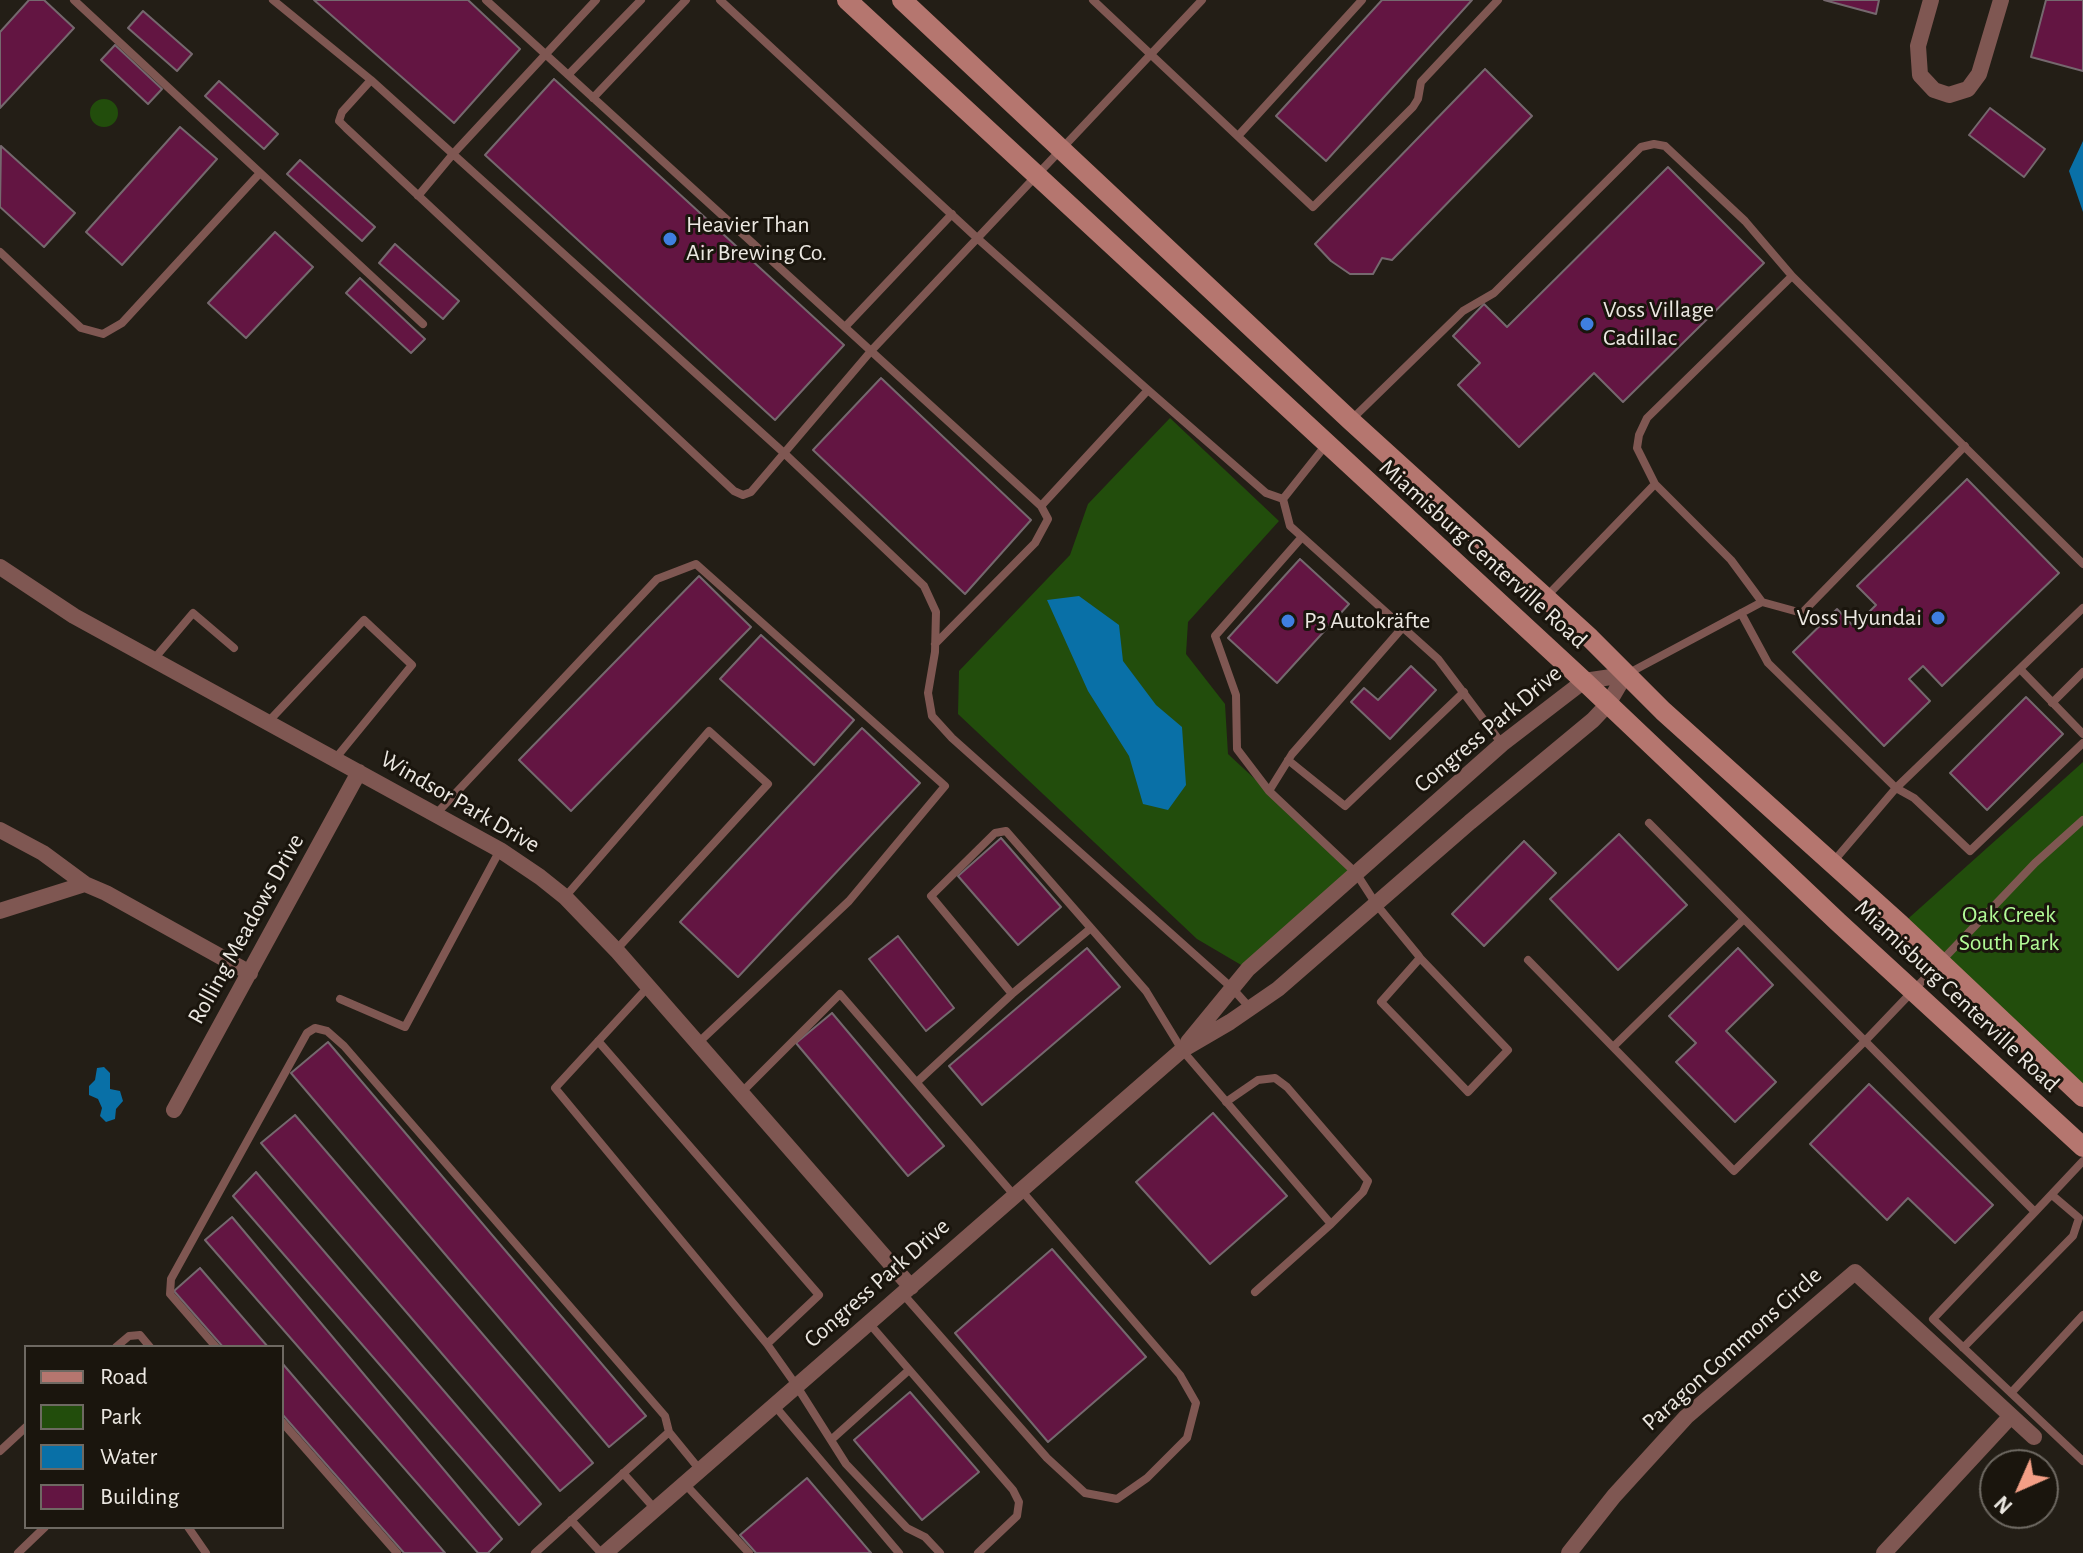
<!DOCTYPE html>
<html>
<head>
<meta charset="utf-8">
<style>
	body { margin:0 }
	#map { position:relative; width:2083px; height:1553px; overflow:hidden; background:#231e16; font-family:"Alegreya Sans",sans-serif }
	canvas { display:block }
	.legend { position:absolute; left:24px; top:1345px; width:260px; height:184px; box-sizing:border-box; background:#1a150d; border:2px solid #6e6962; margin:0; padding:10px 14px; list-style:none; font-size:24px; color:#ece8e2 }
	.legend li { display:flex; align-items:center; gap:16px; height:40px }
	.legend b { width:40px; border:2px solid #6e6962 }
	.north { position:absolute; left:1979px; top:1449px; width:80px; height:80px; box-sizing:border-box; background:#1a150d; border:2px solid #6e6962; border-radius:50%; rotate:225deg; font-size:22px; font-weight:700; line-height:32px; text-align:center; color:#ece8e2 }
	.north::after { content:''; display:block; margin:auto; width:28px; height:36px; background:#f39f86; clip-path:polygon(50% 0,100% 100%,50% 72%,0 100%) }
</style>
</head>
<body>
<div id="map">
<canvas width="2083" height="1553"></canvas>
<ul class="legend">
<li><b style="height:10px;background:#b5766f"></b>Road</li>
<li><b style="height:22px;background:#224d0c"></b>Park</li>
<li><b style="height:22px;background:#0970a7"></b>Water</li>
<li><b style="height:22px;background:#631542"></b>Building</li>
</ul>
<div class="north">N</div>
</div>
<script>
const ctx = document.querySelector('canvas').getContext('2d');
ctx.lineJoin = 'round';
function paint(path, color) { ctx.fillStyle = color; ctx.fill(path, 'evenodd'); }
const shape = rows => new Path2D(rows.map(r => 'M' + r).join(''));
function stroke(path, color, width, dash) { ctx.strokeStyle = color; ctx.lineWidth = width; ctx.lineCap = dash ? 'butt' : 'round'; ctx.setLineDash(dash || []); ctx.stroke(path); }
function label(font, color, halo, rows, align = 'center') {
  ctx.font = font + ' "Alegreya Sans",sans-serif'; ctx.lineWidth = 6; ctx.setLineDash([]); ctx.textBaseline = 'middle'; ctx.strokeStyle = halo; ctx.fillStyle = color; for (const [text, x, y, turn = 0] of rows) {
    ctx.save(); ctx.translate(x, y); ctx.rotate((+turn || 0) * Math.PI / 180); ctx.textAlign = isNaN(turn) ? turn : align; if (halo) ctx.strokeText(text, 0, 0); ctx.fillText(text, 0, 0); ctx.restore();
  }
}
paint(shape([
	'90 113a14 14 0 1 1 28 0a14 14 0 1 1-28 0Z',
	[1170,418,1279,521,1188,622,1186,654,1225,704,1228,754,1356,873,1248,969,1197,939,958,714,959,671,1070,555,1088,504],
	[2083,762,2083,1097,1901,925]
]), '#224d0c');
paint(shape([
	[2083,141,2083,212,2069,171],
	[1079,596,1119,625,1123,661,1156,705,1182,727,1186,785,1168,810,1143,804,1129,756,1088,691,1047,600],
	[104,1067,110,1073,110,1089,120,1091,123,1101,116,1109,115,1119,106,1122,100,1116,102,1108,98,1099,89,1095,89,1086,95,1080,97,1068]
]), '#0970a7');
const building = shape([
	[29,0,44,0,74,28,0,108,0,32,29,0],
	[314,0,468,0,520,49,454,123,314,0],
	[1382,0,1472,0,1326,161,1276,116,1382,0],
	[1824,0,1879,0,1876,14,1824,0],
	[2046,0,2083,0,2083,71,2031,57,2046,0],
	[143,11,192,54,177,71,128,28,143,11],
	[115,45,162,89,148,104,101,60,115,45],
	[1485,69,1532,116,1392,260,1382,258,1373,274,1350,274,1331,261,1315,244,1485,69],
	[554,79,844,345,775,420,485,155,554,79],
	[219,81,278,134,264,149,205,96,219,81],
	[1990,108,2045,149,2024,177,1969,135,1990,108],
	[180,127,217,159,122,265,86,232,180,127],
	[1,146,75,213,44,247,0,207,1,146],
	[300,160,375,227,362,241,287,174,300,160],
	[1668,167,1764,263,1623,402,1594,373,1519,447,1458,385,1480,363,1453,336,1484,304,1507,327,1668,167],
	[275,232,313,267,246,338,208,303,275,232],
	[395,244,459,301,443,319,379,263,395,244],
	[360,278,425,339,411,353,346,293,360,278],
	[881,378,1031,520,965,594,813,450,881,378],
	[1967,479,2059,573,1942,686,1923,666,1909,679,1930,701,1884,746,1793,652,1837,609,1854,627,1876,605,1857,586,1967,479],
	[1300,559,1349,604,1277,683,1228,638,1300,559],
	[699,576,751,627,571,811,519,760,699,576],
	[761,635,854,720,814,765,720,679,761,635],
	[1411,666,1436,690,1390,739,1351,702,1364,688,1378,700,1411,666],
	[2026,697,2063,734,1987,810,1950,773,2026,697],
	[862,728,920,783,738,977,680,922,862,728],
	[1619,834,1687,905,1618,970,1550,899,1619,834],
	[1001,838,1061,907,1018,945,958,876,1001,838],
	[1524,841,1556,873,1484,946,1452,914,1524,841],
	[898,936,954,1008,926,1031,869,959,898,936],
	[1087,948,1120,987,982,1105,949,1066,1087,948],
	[1738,948,1773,985,1726,1031,1776,1082,1735,1122,1676,1062,1696,1043,1669,1016,1738,948],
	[832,1013,944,1146,908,1176,796,1043,832,1013],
	[328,1042,646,1416,609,1447,291,1073,328,1042],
	[1869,1084,1993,1205,1955,1243,1908,1198,1887,1220,1810,1144,1869,1084],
	[1213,1113,1287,1196,1210,1264,1136,1182,1213,1113],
	[295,1115,593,1463,560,1491,261,1143,295,1115],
	[256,1172,541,1504,519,1525,233,1196,256,1172],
	[232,1217,502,1539,488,1553,478,1553,205,1240,232,1217],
	[1052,1249,1146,1357,1048,1442,955,1333,1052,1249],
	[200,1268,268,1347,223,1347,174,1291,200,1268],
	[282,1363,445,1553,404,1553,282,1414,282,1363],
	[910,1392,979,1472,922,1520,854,1440,910,1392],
	[807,1478,871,1553,756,1553,740,1535,807,1478]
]);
paint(building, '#631542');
stroke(building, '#75686e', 2);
stroke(shape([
	[74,0,423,324],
	[273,0,371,80,784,453,924,586,936,612,935,652,928,693,932,716,952,738,1232,988,1250,1008],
	[486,0,1041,506,1048,519,1035,543,935,644],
	[720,0,977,238,1148,390,1266,493,1283,499],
	[1093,0,1313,207,1413,107,1418,99,1421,82,1498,0],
	[568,75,641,0],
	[371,80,342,112,339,121,346,128,734,491,743,495,751,492,871,351,1202,0],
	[593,98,686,0],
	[1238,136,1362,0],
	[418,196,453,154,596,0],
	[0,252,81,328,103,334,122,323,260,173],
	[845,327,952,214],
	[1351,420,1463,311,1494,293,1641,147,1654,144,1665,146,1745,221,1792,276,2083,564],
	[1325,446,1283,499,1290,526,1438,659,1502,744],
	[1655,484,1731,560,1762,602],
	[1041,506,1148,390],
	[1302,537,1215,636,1236,695,1237,749,1269,791,1356,873,1376,904,1418,955,1420,958,1508,1050,1468,1092,1381,1002,1420,958],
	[1546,597,1655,484,1637,448,1639,435,1647,418,1792,276],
	[1741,613,1768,663,1896,788,1914,798,1970,851,2083,743],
	[154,659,193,613,234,648],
	[2020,669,2083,734],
	[1629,673,1762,602,1802,613,1965,446],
	[2052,703,2083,672],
	[268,722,364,620,412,665,335,759],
	[1288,760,1345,806,1464,692],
	[1269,791,1292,754,1403,627],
	[436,814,657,579,696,564,945,786,849,901,698,1043],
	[2083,820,2035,863,1865,1041,1734,1171,1613,1047,1744,919,1865,1041,2035,1212,2083,1161],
	[1649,823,1744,919],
	[1833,862,1896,788,2083,608],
	[565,897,709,731,768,784,616,950],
	[1528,960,1613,1047],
	[648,987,555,1088,767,1344,796,1385,846,1464,907,1528,925,1537,940,1553],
	[1012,994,1091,928],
	[340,999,405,1027,500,850],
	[598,1041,819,1295,767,1344],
	[917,1082,1012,994,931,896,995,833,1006,831,1146,991,1182,1050,1331,1224,1255,1292],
	[742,1092,840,994,1014,1195],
	[1226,1102,1258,1080,1275,1078,1287,1087,1368,1181,1363,1192,1331,1224],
	[2035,1212,1933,1319,2083,1461],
	[903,1294,1047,1458,1085,1493,1117,1499,1147,1478,1187,1438,1196,1403,1180,1375,1021,1190],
	[868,1322,1013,1490,1019,1502,1017,1516,978,1553],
	[116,1347,129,1336,140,1335,150,1347],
	[216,1347,170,1294,171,1279,307,1033,315,1028,327,1031,344,1046,665,1416,669,1432],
	[1963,1348,2073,1236,2079,1218,2052,1195],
	[2011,1393,2083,1315],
	[774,1405,899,1553],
	[282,1422,397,1553],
	[831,1440,909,1370],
	[0,1451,26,1427],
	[623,1473,655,1509],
	[685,1484,749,1553],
	[571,1520,601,1553],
	[188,1527,206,1553],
	[18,1553,45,1527],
	[535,1553,669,1432,700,1470]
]), '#7f5752', 8);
stroke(shape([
	[1931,0,1918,46,1920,75,1934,90,1949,95,1968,89,1979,74,2001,0],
	[0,567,74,616,500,850,540,877,565,897,618,952,911,1287],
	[0,830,43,853,85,884,106,893,250,973],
	[0,911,85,884],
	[1188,1042,1248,969,1502,744,1584,681,1625,675],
	[174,1110,359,772],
	[605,1553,1182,1050,1230,1022,1278,989,1470,822,1593,720,1608,704,1625,675],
	[1569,1553,1614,1496,1686,1417,1855,1272,2034,1437],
	[1884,1553,2010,1417]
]), '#7f5752', 16);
stroke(shape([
	[847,0,1584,681,1838,922,2083,1147],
	[902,0,1350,420,1590,638,1663,711,1901,925,2083,1097]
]), '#b5766f', 20);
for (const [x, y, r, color] of [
	[670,239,8,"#3f7fe0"],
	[1587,324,8,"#3f7fe0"],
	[1938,618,8,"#3f7fe0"],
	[1288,621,8,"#3f7fe0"]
]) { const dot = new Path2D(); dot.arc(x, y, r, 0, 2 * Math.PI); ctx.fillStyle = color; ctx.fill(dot); stroke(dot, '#1a150d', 3); }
label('24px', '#ece8e2', '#1a150d', [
	["Heavier Than",686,225],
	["Air Brewing Co.",686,253],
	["Voss Village",1603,310],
	["Cadillac",1603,338],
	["Voss Hyundai",1922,618,"right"],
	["P3 Autokräfte",1304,621]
], 'left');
label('24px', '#ece8e2', '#1a150d', [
	["Miamisburg Centerville Road",1483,554,42],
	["Congress Park Drive",1488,729,-40],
	["Windsor Park Drive",460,802,30],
	["Rolling Meadows Drive",246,929,-61],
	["Miamisburg Centerville Road",1957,996,43],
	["Congress Park Drive",877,1283,-41],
	["Paragon Commons Circle",1732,1349,-42]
]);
label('24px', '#b1fa96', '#1a150d', [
	["Oak Creek",2009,915],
	["South Park",2009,943]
]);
</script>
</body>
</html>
